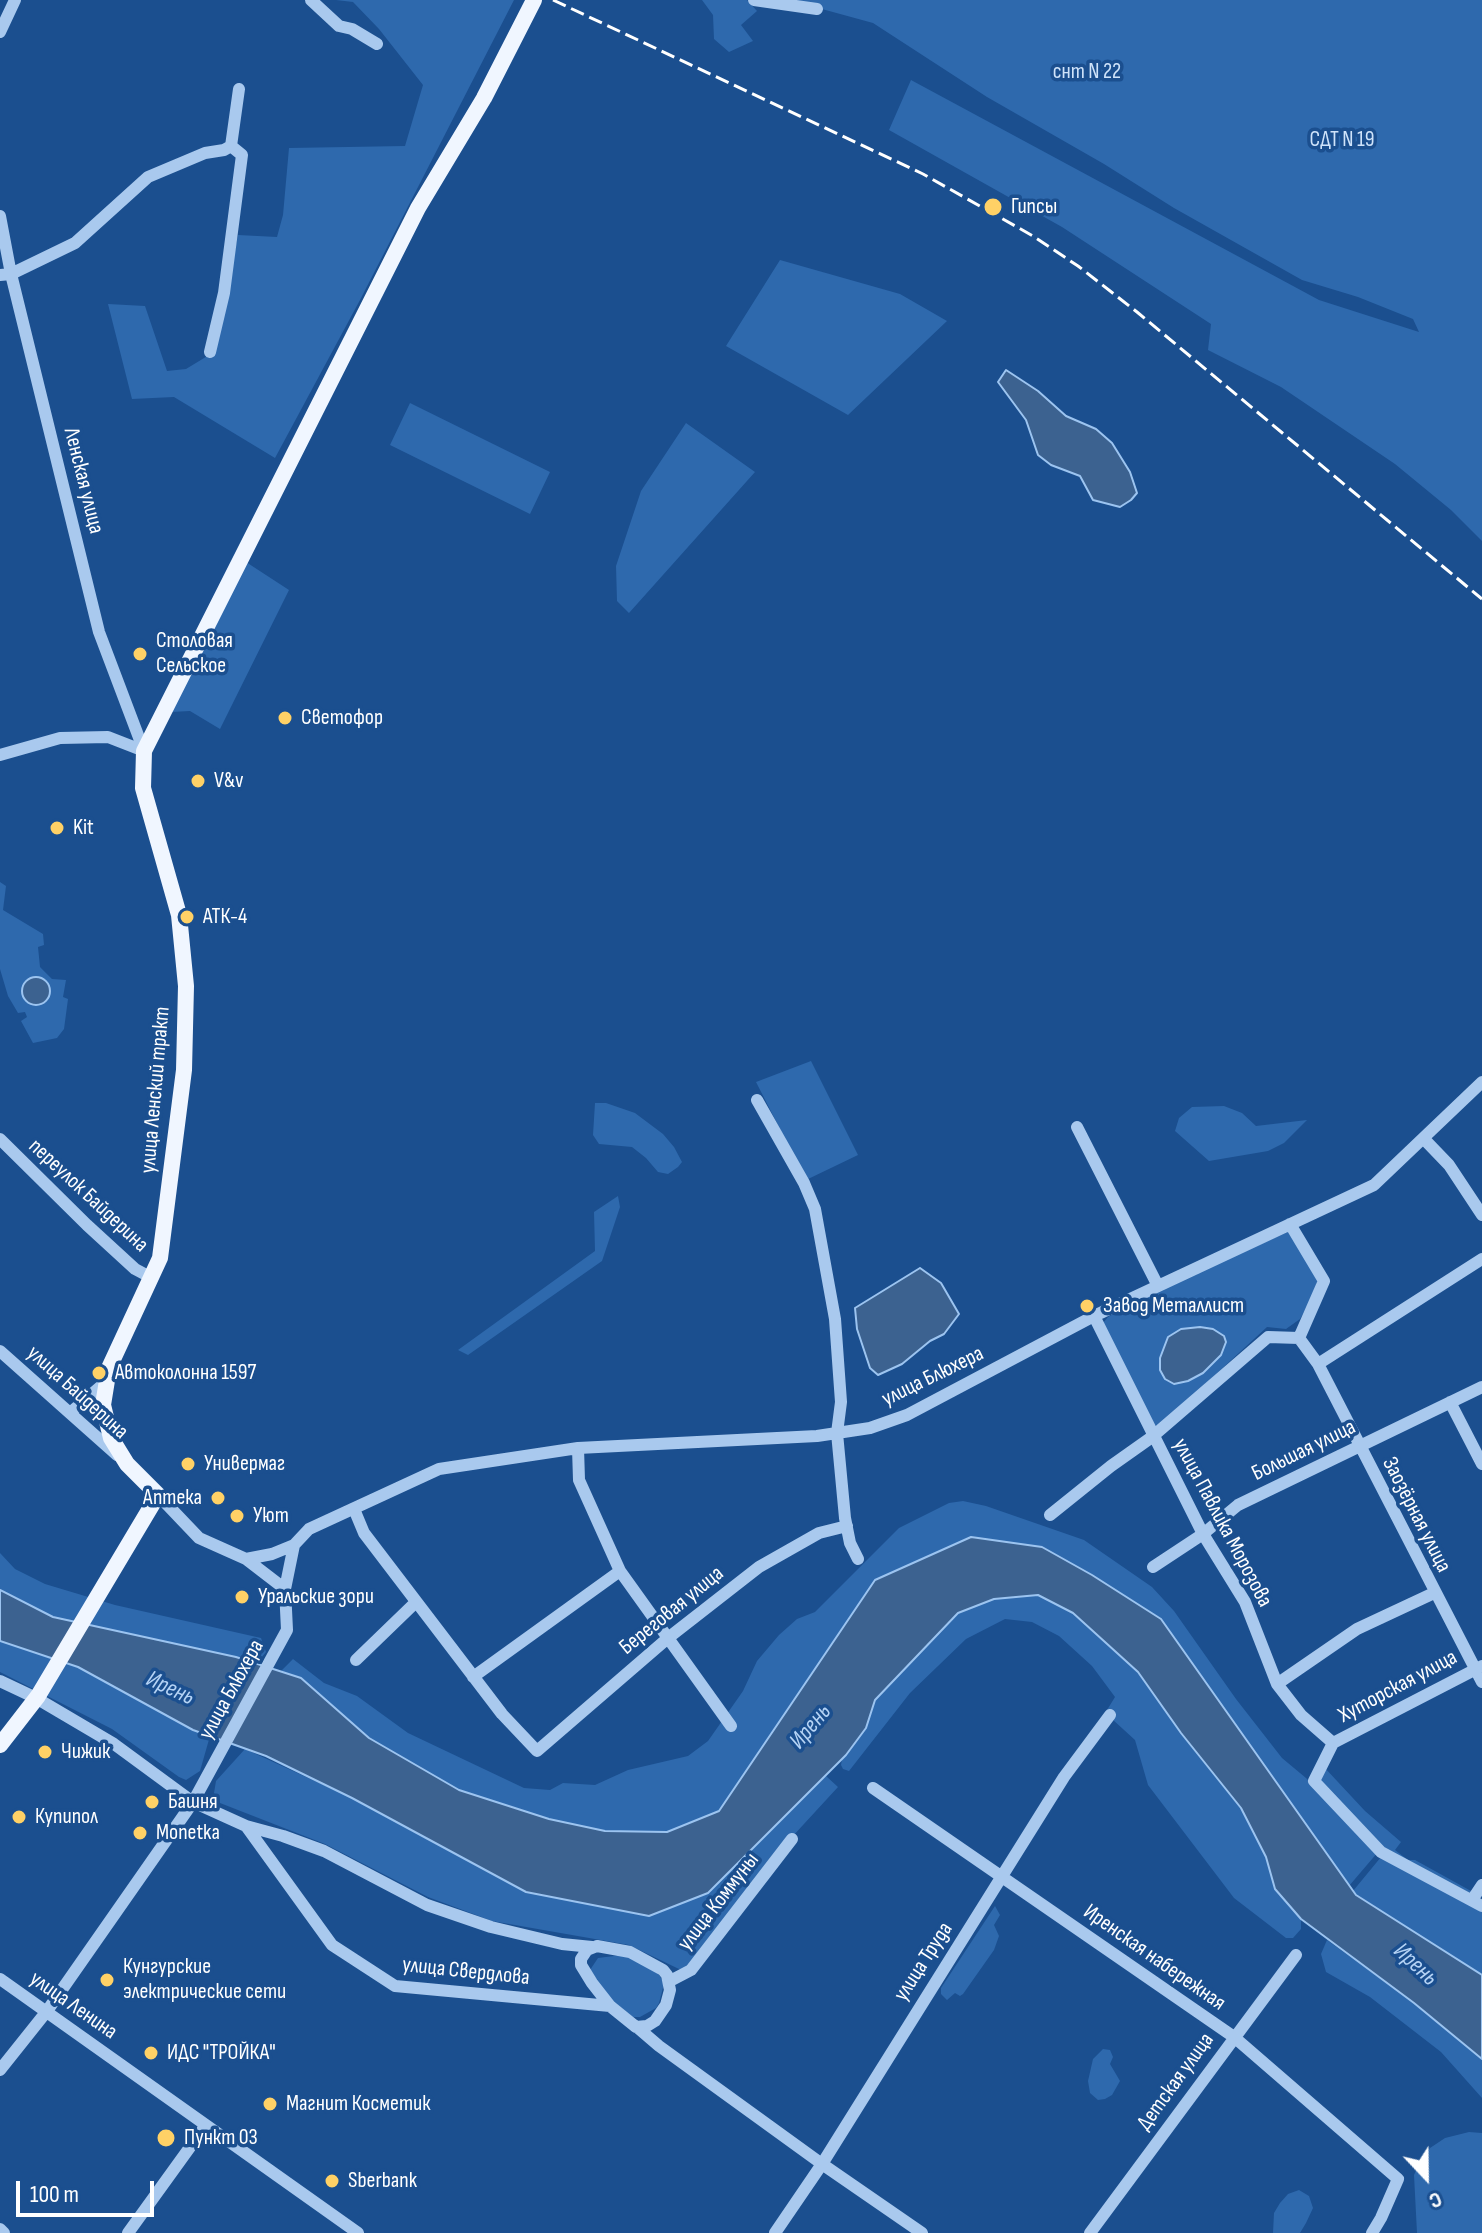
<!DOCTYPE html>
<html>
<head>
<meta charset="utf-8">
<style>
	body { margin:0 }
	#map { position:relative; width:1482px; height:2233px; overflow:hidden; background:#1b4f8f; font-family:"Sofia Sans Condensed",sans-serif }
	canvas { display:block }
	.north { position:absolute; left:1386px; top:2137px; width:80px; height:80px; -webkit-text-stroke:6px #1b4f8f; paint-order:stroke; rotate:158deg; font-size:22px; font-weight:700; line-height:32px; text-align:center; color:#fff }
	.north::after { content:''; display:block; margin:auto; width:28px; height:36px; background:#fff; clip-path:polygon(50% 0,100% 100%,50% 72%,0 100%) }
	.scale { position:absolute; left:16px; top:2181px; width:138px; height:36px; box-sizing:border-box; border:4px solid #fff; border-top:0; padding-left:10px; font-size:24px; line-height:28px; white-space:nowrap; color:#fff; -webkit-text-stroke:6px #1b4f8f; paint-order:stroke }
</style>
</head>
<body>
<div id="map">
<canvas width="1482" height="2233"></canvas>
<div class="north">С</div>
<div class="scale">100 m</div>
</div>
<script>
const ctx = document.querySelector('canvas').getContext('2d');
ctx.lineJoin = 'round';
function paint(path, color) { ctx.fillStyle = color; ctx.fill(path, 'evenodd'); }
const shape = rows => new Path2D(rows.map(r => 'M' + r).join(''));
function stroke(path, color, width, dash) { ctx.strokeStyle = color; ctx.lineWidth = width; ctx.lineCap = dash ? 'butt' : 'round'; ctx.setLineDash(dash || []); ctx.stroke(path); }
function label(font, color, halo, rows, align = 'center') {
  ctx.font = font + ' "Sofia Sans Condensed",sans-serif'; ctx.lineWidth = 7; ctx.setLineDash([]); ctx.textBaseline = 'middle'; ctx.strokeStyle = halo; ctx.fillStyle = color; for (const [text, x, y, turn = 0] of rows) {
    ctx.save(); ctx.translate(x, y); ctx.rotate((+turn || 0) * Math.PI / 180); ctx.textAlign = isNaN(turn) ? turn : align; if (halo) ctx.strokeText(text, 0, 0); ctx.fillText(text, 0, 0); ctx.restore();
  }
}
paint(shape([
	[336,0,514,0,360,300,275,458,174,397,132,399,108,304,145,306,167,371,186,369,214,352,238,235,277,237,283,215,289,148,405,146,423,85,379,29,353,2],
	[702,0,747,0,757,11,741,25,753,41,729,52,714,39,713,15],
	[789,0,1482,0,1482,541,1451,510,1395,464,1281,387,1208,350,1211,324,1062,227,889,130,911,80,1319,300,1419,332,1413,319,1358,297,1302,280,1174,208,1104,164,987,97,873,23],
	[780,260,900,294,947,321,848,415,726,346],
	[410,403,550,472,530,514,390,445],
	[686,423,755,472,629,613,617,601,616,566,641,491],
	[246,562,289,590,220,729,190,711,171,712],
	[0,882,6,886,3,910,43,934,44,945,38,947,40,967,52,979,66,980,63,997,68,999,64,1029,57,1038,33,1043,21,1021,27,1017,25,1012,18,1013,8,996,0,969],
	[811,1061,858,1155,806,1180,756,1082],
	[595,1103,606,1103,635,1113,663,1134,674,1147,682,1162,678,1167,668,1174,658,1172,646,1158,632,1147,599,1144,593,1135],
	[1224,1106,1242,1113,1256,1126,1307,1120,1284,1143,1268,1151,1209,1161,1175,1131,1179,1118,1192,1107],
	[618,1196,620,1207,602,1261,468,1355,458,1350,595,1251,594,1212],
	[1288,1232,1318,1277,1315,1292,1300,1319,1286,1329,1267,1327,1162,1424,1154,1426,1103,1323,1108,1317,1155,1291],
	[963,1501,986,1506,1084,1540,1152,1587,1174,1611,1236,1699,1282,1758,1306,1778,1378,1852,1349,1886,1161,1619,1092,1575,1042,1547,875,1580,719,1812,667,1832,605,1831,549,1819,458,1790,369,1738,301,1678,281,1671,293,1659,324,1683,357,1696,408,1733,524,1788,550,1790,563,1783,595,1785,628,1770,688,1756,708,1741,743,1691,757,1661,779,1635,797,1619,815,1612,899,1528,949,1503],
	[0,1553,15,1569,45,1584,115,1605,261,1638,266,1652,257,1663,53,1617,0,1590],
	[1038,1595,1073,1613,1138,1672,1181,1733,1241,1808,1266,1857,1275,1889,1301,1919,1301,1929,1293,1938,1286,1938,1234,1898,1148,1785,1135,1740,1112,1719,1107,1710,1115,1697,1092,1666,1059,1636,1032,1622,1005,1619,966,1639,910,1693,849,1771,843,1769,841,1765,842,1759,866,1728,875,1700,958,1613,994,1599],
	[0,1641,78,1667,193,1730,210,1736,200,1771,186,1780,179,1777,112,1729,0,1672],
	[245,1749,352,1798,526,1892,708,1893,826,1776,838,1787,792,1837,694,1959,683,1969,679,1969,629,1945,492,1921,428,1897,325,1844,220,1803,214,1793,216,1781],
	[1324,1767,1365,1811,1401,1842,1395,1850,1408,1860,1415,1860,1471,1891,1472,1894,1382,1850,1319,1784],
	[1381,1857,1482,1911,1482,1975,1356,1895,1353,1891],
	[995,1906,1000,1915,994,1925,999,1936,994,1950,963,1994,960,1996,955,1993,947,2000,941,1994,941,1988],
	[1327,1940,1414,2003,1482,2059,1482,2098,1441,2052,1370,1997,1326,1972,1321,1954],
	[622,1955,648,1965,660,1976,664,1984,659,2003,656,2008,640,2017,633,2017,604,1994,590,1970,598,1958],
	[1103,2049,1110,2050,1113,2057,1110,2064,1120,2081,1112,2095,1105,2099,1098,2100,1090,2093,1088,2081,1093,2059],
	[1469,2132,1482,2133,1482,2233,1417,2233,1414,2175,1420,2161,1430,2148,1445,2138],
	[1299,2190,1309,2196,1313,2208,1306,2223,1300,2233,1273,2233,1274,2213,1280,2203,1288,2194]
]), '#2e69ad');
const water = shape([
	[1006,370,1038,391,1066,416,1096,429,1112,443,1130,472,1137,493,1131,500,1120,507,1093,500,1080,476,1051,465,1038,455,1026,420,998,382,1006,370],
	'22 991a14 14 0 1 1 28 0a14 14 0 1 1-28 0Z',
	[920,1268,941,1283,959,1314,944,1334,930,1341,902,1364,878,1375,870,1368,857,1329,855,1308,920,1268],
	[1200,1327,1213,1329,1224,1336,1226,1342,1221,1355,1203,1373,1188,1381,1174,1384,1165,1379,1160,1370,1160,1358,1168,1337,1181,1329,1200,1327],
	[971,1537,1042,1547,1092,1575,1161,1619,1356,1895,1482,1975,1482,2059,1414,2003,1301,1919,1275,1889,1266,1857,1241,1808,1181,1733,1138,1672,1073,1613,1038,1595,994,1599,958,1613,875,1700,866,1728,846,1755,708,1893,649,1916,526,1892,352,1798,266,1756,193,1730,78,1667,0,1641,0,1590,53,1617,236,1657,301,1678,369,1738,459,1790,549,1819,605,1831,667,1832,719,1811,875,1580,971,1537]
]);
paint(water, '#3c6290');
stroke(water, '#9cc4f0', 2);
stroke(shape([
	[311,0,339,26,352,29,377,44],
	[754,0,817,9],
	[0,32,15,0],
	[0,216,11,274,99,632,144,751],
	[0,275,11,274,75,243,148,177,205,153,224,150,231,146,239,89],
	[210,352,224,293,242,155,231,146],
	[0,755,60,738,108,737,144,751],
	[757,1100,804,1183,815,1209,835,1319,841,1402,837,1433,845,1518,850,1543,858,1559],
	[1077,1127,1158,1286],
	[0,1139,87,1225,135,1269,152,1278],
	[1424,1139,1449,1165,1482,1215],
	[1290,1224,1324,1281,1299,1338,1318,1364,1482,1682],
	[1094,1316,1203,1534,1245,1602,1277,1684,1301,1715,1333,1743,1314,1781,1381,1852,1482,1906],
	[0,1351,117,1455],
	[1318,1364,1482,1259],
	[1450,1402,1482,1464],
	[70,1413,107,1381],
	[578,1448,579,1480,620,1571,731,1726],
	[158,1495,199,1538,246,1559,285,1589],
	[354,1509,364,1533,502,1714,537,1751,668,1638,759,1567,819,1533,847,1526],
	[1050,1515,1111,1466,1152,1437,1268,1337,1299,1338],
	[246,1559,272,1554,294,1545,309,1529,439,1469,578,1448,817,1436,870,1428,907,1415,1094,1316,1374,1185,1482,1082],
	[1153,1567,1203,1534,1238,1505,1482,1387],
	[356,1660,416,1602],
	[473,1677,620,1571],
	[0,1681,36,1698,114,1744,193,1802,246,1826,283,1836,324,1851,427,1905,491,1927,562,1944,592,1947],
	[1277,1684,1357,1629,1434,1593],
	[1333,1743,1482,1666],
	[873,1788,1234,2037,1398,2179,1381,2218,1372,2233],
	[246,1826,332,1945,395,1986,610,2006],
	[1472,1900,1482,1885],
	[597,1946,630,1952,663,1970,667,1975,670,1990,666,2005,655,2021,647,2026,636,2027,610,2006,592,1983,581,1965,581,1959,587,1950,597,1946],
	[0,1979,358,2233],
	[670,1981,691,1970,792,1839],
	[638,2028,659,2046,822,2164,922,2233],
	[0,2070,47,2011,193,1802,287,1630,285,1589,294,1545],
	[0,2229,4,2233],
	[128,2233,206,2125],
	[775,2233,822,2164,1064,1777,1110,1715],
	[1090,2233,1296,1955]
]), '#a9c9ee', 12);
stroke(shape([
	[0,1745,38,1696,158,1495,127,1464,111,1438,103,1405,109,1368,160,1258,184,1070,186,986,179,915,143,788,144,751,418,208,484,98,534,0]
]), '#f0f6ff', 16);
stroke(shape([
	[553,0,923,174,1033,236,1078,266,1137,312,1482,599]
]), '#fff', 3, [14, 6]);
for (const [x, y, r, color] of [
	[993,207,10,"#ffd166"],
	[140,654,8,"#ffd166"],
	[285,718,8,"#ffd166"],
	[198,781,8,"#ffd166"],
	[57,828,8,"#ffd166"],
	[187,917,8,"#ffd166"],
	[1087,1306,8,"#ffd166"],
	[99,1373,8,"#ffd166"],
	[188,1464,8,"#ffd166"],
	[218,1498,8,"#ffd166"],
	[237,1516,8,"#ffd166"],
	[242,1597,8,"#ffd166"],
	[45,1752,8,"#ffd166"],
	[152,1802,8,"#ffd166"],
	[19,1817,8,"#ffd166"],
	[140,1833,8,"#ffd166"],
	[107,1980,8,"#ffd166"],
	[151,2053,8,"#ffd166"],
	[270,2104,8,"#ffd166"],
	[166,2138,10,"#ffd166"],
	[332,2181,8,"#ffd166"]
]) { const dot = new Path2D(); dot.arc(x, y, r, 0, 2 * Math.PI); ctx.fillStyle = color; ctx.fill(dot); stroke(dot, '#1b4f8f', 3); }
label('22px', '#cfe3fa', '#1b4f8f', [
	["снт N 22",1087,72],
	["СДТ N 19",1342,140]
]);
label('22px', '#fff', '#1b4f8f', [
	["Гипсы",1011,207],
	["Столовая",156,641],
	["Сельское",156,666],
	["Светофор",301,718],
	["V&v",214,781],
	["Kit",73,828],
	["АТК-4",203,917],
	["Завод Металлист",1103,1306],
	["Автоколонна 1597",115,1373],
	["Универмаг",204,1464],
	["Аптека",202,1498,"right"],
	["Уют",253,1516],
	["Уральские зори",258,1597],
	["Чижик",61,1752],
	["Башня",168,1802],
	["Купипол",35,1817],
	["Monetka",156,1833],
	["Кунгурские",123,1967],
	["электрические сети",123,1992],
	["ИДС \"ТРОЙКА\"",167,2053],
	["Магнит Косметик",286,2104],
	["Пункт 03",184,2138],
	["Sberbank",348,2181]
], 'left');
label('22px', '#fff', '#1b4f8f', [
	["Ленская улица",83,481,76],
	["улица Ленский тракт",156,1090,-85],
	["переулок Байдерина",88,1196,43],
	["улица Блюхера",933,1377,-26],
	["улица Байдерина",77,1393,42],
	["Большая улица",1304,1451,-26],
	["Заозёрная улица",1416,1515,63],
	["улица Павлика Морозова",1222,1523,62],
	["Береговая улица",672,1611,-39],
	["Хуторская улица",1398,1687,-28],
	["улица Блюхера",232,1690,-61],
	["улица Коммуны",719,1902,-52],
	["Иренская набережная",1154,1958,35],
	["улица Труда",924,1962,-57],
	["улица Свердлова",466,1972,6],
	["улица Ленина",73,2006,35],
	["Детская улица",1176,2082,-54]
]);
label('italic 24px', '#b5d3f5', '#1b4f8f', [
	["Ирень",170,1689,25],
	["Ирень",811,1727,-50],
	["Ирень",1415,1965,43]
]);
</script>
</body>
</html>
